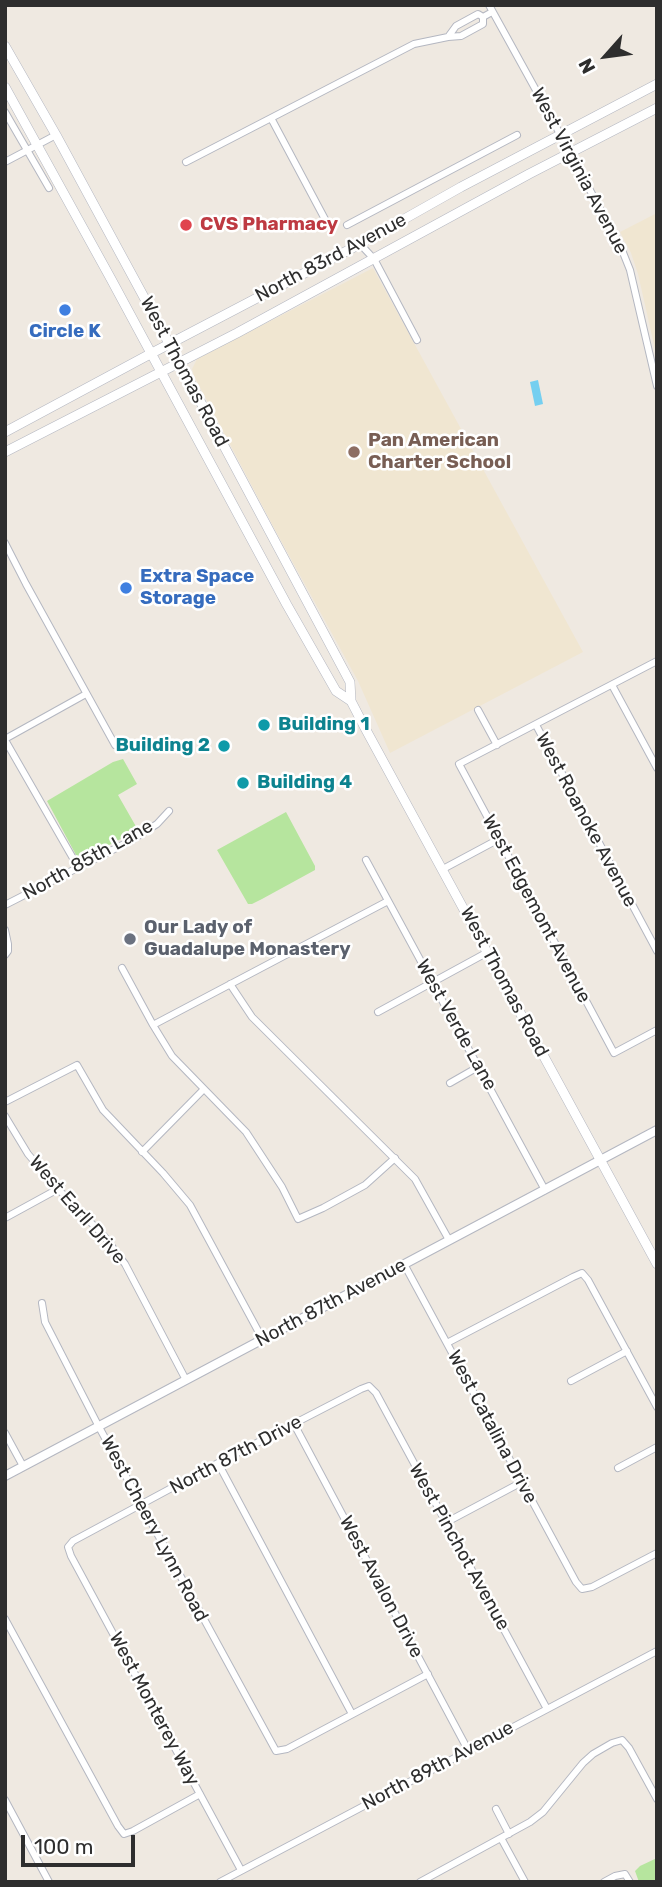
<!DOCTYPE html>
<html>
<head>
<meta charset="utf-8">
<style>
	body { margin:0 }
	#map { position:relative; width:662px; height:1887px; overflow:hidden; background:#efe9e1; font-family:Rubik,sans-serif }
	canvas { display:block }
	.frame { position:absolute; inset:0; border:7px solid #2e2e2e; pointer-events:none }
	.north { position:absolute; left:571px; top:21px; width:70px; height:70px; -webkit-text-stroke:5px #fff; paint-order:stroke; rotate:242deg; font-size:19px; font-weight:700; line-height:28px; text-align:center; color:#2e2e2e }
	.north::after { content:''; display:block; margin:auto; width:24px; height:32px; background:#2e2e2e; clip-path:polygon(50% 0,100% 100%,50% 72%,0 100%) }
	.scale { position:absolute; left:21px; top:1835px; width:114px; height:32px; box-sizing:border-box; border:4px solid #2e2e2e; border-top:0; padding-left:9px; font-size:21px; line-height:24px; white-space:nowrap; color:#2e2e2e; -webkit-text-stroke:5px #fff; paint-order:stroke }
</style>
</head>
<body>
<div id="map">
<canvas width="662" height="1887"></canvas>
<div class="frame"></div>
<div class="north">N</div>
<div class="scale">100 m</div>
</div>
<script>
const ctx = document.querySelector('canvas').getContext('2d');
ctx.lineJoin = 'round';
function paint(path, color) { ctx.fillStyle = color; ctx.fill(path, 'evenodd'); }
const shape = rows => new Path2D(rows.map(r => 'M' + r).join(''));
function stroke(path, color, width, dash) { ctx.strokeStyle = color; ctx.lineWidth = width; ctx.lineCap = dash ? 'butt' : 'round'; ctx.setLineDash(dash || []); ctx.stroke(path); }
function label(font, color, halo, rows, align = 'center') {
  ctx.font = font + ' Rubik,sans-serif'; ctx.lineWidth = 5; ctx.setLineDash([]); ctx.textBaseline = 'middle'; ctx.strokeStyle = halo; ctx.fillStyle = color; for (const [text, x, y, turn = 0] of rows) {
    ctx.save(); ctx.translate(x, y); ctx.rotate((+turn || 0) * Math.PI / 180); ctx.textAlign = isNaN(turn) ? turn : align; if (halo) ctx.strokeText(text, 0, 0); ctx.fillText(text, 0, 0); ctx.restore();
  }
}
paint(shape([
	[657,213,657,358,638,274,631,253,620,232],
	[373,268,583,652,390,753,358,681,274,528,194,376,192,369,197,359]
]), '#f0e6d1');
paint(shape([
	[123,759,137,784,118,795,138,830,84,858,80,858,76,855,47,801,113,762],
	[286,812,315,866,315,870,262,899,252,904,248,904,217,850],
	[657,1858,657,1882,639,1882,635,1871,640,1866]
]), '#b6e59e');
paint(shape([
	[538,380,543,404,535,406,530,382]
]), '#75cff0');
const minor = shape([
	[489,5,553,121,622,250,630,270,657,386],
	[483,17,478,14,456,26,448,37,461,36,483,24,483,17,492,12],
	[5,112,49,188],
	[271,118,327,223],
	[5,162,56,135],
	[186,162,414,44,448,37],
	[347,225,517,135],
	[360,244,374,259,417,340],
	[5,543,26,584,115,745],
	[657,661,459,764,614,1053,657,1030],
	[612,685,657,768],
	[478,710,497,745],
	[536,725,657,951],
	[5,739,86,694],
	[5,740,78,867],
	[366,860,545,1190],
	[443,869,499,839],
	[5,905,130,841,157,824,169,811],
	[5,930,8,944,8,951,5,955],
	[122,968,153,1025,172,1056,246,1132,282,1187,298,1219,323,1208,365,1185,395,1158],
	[230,984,252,1017,415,1179,449,1240],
	[378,1012,488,952],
	[153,1025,388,901],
	[450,1083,478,1067],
	[5,1102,77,1065,103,1110,163,1173,190,1205,263,1340],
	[5,1116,28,1154,58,1189,104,1236,125,1264,186,1380],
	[142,1152,204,1089],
	[5,1218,58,1189],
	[404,1264,576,1582,582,1589,592,1587,657,1553],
	[42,1303,45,1322,99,1427,276,1751,287,1749,428,1674],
	[447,1343,573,1277,582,1273,588,1280,657,1407],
	[571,1381,627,1351],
	[294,1424,468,1750],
	[5,1433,23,1466],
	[218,1463,352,1714],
	[618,1468,657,1447],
	[445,1523,522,1482],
	[5,1619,118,1826,124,1834,133,1831,200,1794],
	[5,1800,49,1882],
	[496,1809,509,1834],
	[501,1838,525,1882],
	[241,1870,71,1556,68,1547,73,1541,218,1463,361,1389,369,1386,376,1393,547,1709],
	[220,1882,657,1651],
	[420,1882,530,1822,543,1812,583,1763,593,1754,612,1743,622,1740,629,1748,657,1799],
	[604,1882,615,1876,625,1874,630,1882]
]);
const tertiary = shape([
	[5,1476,657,1130]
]);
const secondary = shape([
	[5,46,56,135,184,371,350,682,351,701,365,728,657,1264],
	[5,87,111,279,287,605,336,691,351,701],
	[5,432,152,353,360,244,461,187,657,84],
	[5,452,237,333,529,174,657,108]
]);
stroke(minor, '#b4b7c1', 8);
stroke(tertiary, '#b4b7c1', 10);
stroke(secondary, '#b4b7c1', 10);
stroke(minor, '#fff', 6);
stroke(tertiary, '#fff', 8);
stroke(secondary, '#fff', 9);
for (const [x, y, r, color] of [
	[186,225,7,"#e0444e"],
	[65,310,7,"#3f7fe0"],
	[354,452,7,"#8d6e63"],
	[126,588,7,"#3f7fe0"],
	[264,725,7,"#0f9aa8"],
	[224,746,7,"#0f9aa8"],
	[243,783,7,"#0f9aa8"],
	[130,939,7,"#6b7280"]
]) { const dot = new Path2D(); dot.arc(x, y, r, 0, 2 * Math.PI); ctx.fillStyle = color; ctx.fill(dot); stroke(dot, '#fff', 2.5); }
label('19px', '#2e2e2e', '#fff', [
	["West Virginia Avenue",579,171,62],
	["North 83rd Avenue",331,258,-28],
	["West Thomas Road",184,372,62],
	["West Roanoke Avenue",586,820,62],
	["North 85th Lane",88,860,-29],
	["West Edgemont Avenue",536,909,62],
	["West Thomas Road",504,982,62],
	["West Verde Lane",456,1025,61],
	["West Earll Drive",77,1210,49],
	["North 87th Avenue",331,1303,-28],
	["West Catalina Drive",492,1427,62],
	["North 87th Drive",236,1455,-28],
	["West Cheery Lynn Road",154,1529,62],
	["West Pinchot Avenue",459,1547,61],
	["West Avalon Drive",381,1587,62],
	["West Monterey Way",154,1709,62],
	["North 89th Avenue",438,1766,-28]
]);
label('bold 19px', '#be3a42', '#fff', [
	["CVS Pharmacy",200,225]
], 'left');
label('bold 19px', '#366cbe', '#fff', [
	["Circle K",65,332],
	["Extra Space",140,577,"left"],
	["Storage",140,599,"left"]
]);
label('bold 19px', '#785e54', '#fff', [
	["Pan American",368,441],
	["Charter School",368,463]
], 'left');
label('bold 19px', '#0d838f', '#fff', [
	["Building 1",278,725],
	["Building 2",210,746,"right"],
	["Building 4",257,783]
], 'left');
label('bold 19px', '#5b616d', '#fff', [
	["Our Lady of",144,928],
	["Guadalupe Monastery",144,950]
], 'left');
</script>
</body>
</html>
